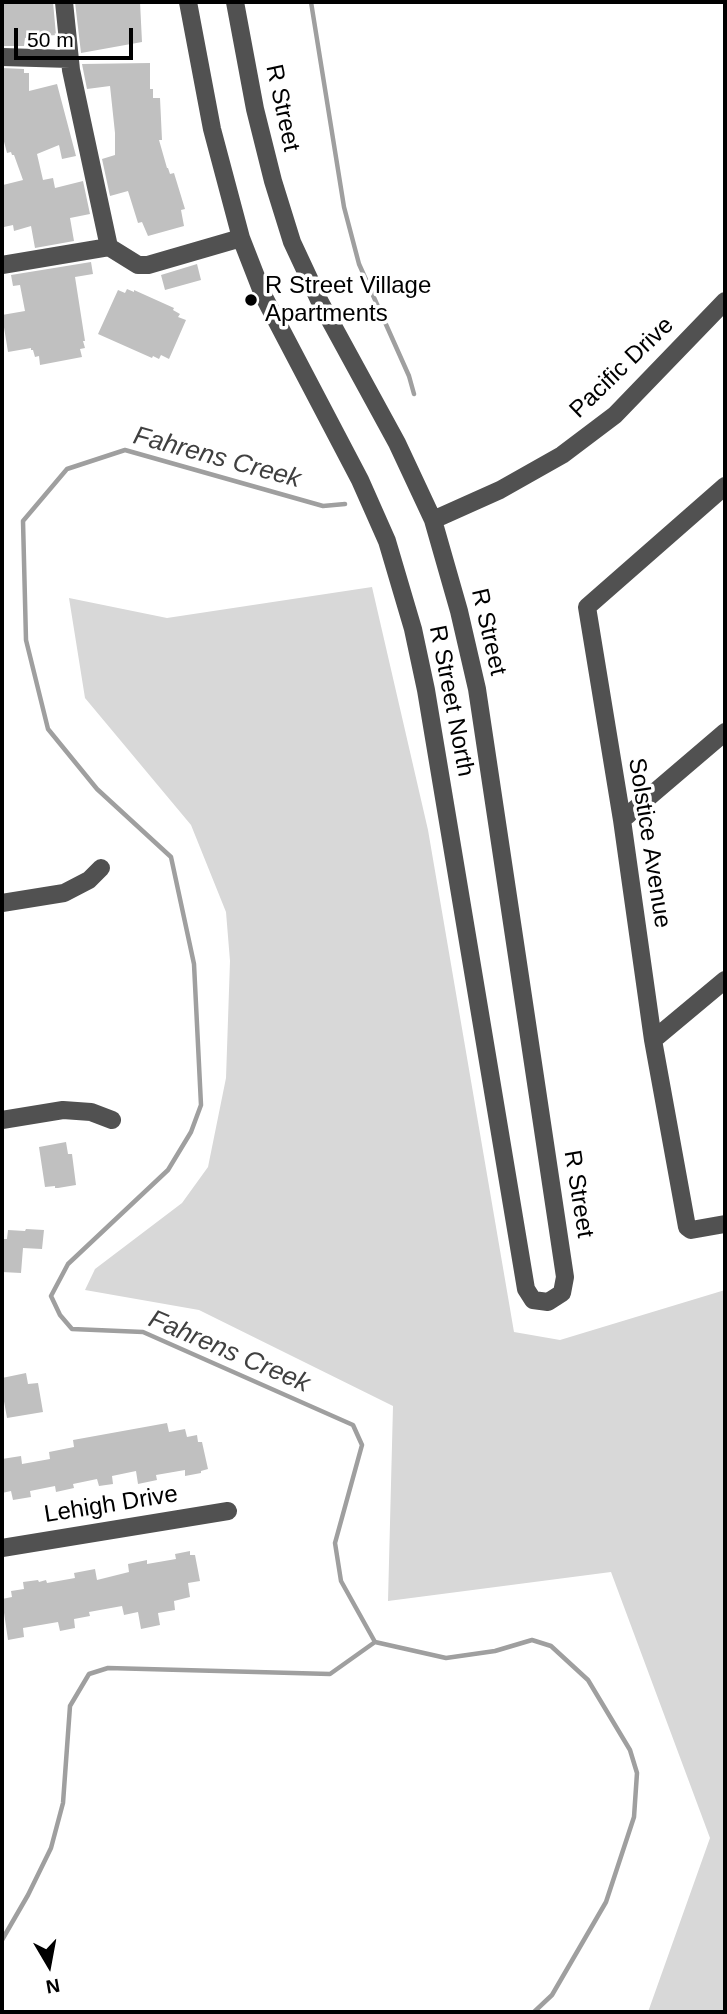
<!DOCTYPE html>
<html>
<head>
<meta charset="utf-8">
<style>
	body { margin:0 }
	#map { position:relative; width:727px; height:2014px; overflow:hidden; background:#fff; font-family:Arial,sans-serif }
	canvas { display:block }
	.frame { position:absolute; inset:0; border:4px solid #000; pointer-events:none }
	.north { position:absolute; left:14px; top:1930px; width:70px; height:70px; -webkit-text-stroke:5px #fff; paint-order:stroke; rotate:170deg; font-size:19px; font-weight:700; line-height:28px; text-align:center; color:#000 }
	.north::after { content:''; display:block; margin:auto; width:24px; height:32px; background:#000; clip-path:polygon(50% 0,100% 100%,50% 72%,0 100%) }
	.scale { position:absolute; left:14px; top:28px; width:119px; height:32px; box-sizing:border-box; border:4px solid #000; border-top:0; padding-left:9px; font-size:21px; line-height:24px; white-space:nowrap; color:#000; -webkit-text-stroke:5px #fff; paint-order:stroke }
</style>
</head>
<body>
<div id="map">
<canvas width="727" height="2014"></canvas>
<div class="frame"></div>
<div class="north">N</div>
<div class="scale">50 m</div>
</div>
<script>
const ctx = document.querySelector('canvas').getContext('2d');
ctx.lineJoin = 'round';
function paint(path, color) { ctx.fillStyle = color; ctx.fill(path, 'evenodd'); }
const shape = rows => new Path2D(rows.map(r => 'M' + r).join(''));
function stroke(path, color, width, dash) { ctx.strokeStyle = color; ctx.lineWidth = width; ctx.lineCap = dash ? 'butt' : 'round'; ctx.setLineDash(dash || []); ctx.stroke(path); }
function label(font, color, halo, rows, align = 'center') {
  ctx.font = font + ' Arial,sans-serif'; ctx.lineWidth = 7; ctx.setLineDash([]); ctx.textBaseline = 'middle'; ctx.strokeStyle = halo; ctx.fillStyle = color; for (const [text, x, y, turn = 0] of rows) {
    ctx.save(); ctx.translate(x, y); ctx.rotate((+turn || 0) * Math.PI / 180); ctx.textAlign = isNaN(turn) ? turn : align; if (halo) ctx.strokeText(text, 0, 0); ctx.fillText(text, 0, 0); ctx.restore();
  }
}
paint(shape([
	[372,587,428,830,514,1332,560,1340,725,1290,725,2012,648,2012,710,1838,611,1572,388,1601,393,1406,199,1310,85,1290,95,1269,182,1203,208,1167,226,1078,230,961,226,912,191,825,85,698,69,598,167,618]
]), '#d8d8d8');
stroke(shape([
	[311,2,344,207,359,264,409,376,414,394],
	[345,504,323,506,125,450,67,469,23,521,26,640,48,729,97,789,171,857,194,964,201,1105,191,1132,168,1170,68,1264,51,1296,60,1315,72,1329,143,1332,353,1425,362,1445,335,1543,341,1581,375,1642,446,1658,495,1651,532,1640,551,1646,588,1680,630,1750,637,1773,634,1817,606,1902,552,1995,534,2012],
	[2,1940,28,1895,51,1848,63,1803,70,1706,89,1674,108,1668,330,1674,375,1642]
]), '#9f9f9f', 4.5);
paint(shape([
	[2,2,53,2,56,35,25,38,24,46,2,46],
	[75,2,140,2,142,42,81,53],
	[150,63,150,89,153,89,153,98,160,98,162,140,159,140,167,168,168,168,170,174,174,173,185,209,181,210,184,226,148,236,142,222,138,223,128,191,110,196,102,159,115,155,115,133,110,86,87,89,82,64],
	[2,68,24,69,24,73,29,73,29,91,57,84,76,156,62,159,59,145,37,154,43,180,53,178,55,188,83,181,90,214,70,218,74,241,35,248,31,226,14,231,13,225,4,227,2,220,3,185,23,180,14,155,12,155,11,152,7,153,2,134],
	[91,262,93,274,75,277,85,341,83,341,85,348,80,349,82,357,40,365,39,356,35,357,33,350,31,350,31,348,8,352,2,315,25,311,20,285,13,286,11,275],
	[197,264,201,280,165,290,161,275],
	[127,289,134,292,134,290,174,308,173,310,180,314,178,317,186,320,169,359,161,355,159,359,153,356,152,358,98,334,118,290,125,293],
	[66,1142,68,1154,72,1154,76,1185,58,1188,55,1188,55,1186,45,1187,39,1147],
	[26,1229,44,1230,42,1249,23,1248,21,1273,2,1272,2,1239,7,1239,8,1230,25,1231],
	[26,1373,28,1384,38,1383,43,1412,7,1418,2,1390,2,1378],
	[167,1423,169,1432,185,1429,187,1437,197,1435,198,1442,202,1442,208,1469,201,1471,201,1473,185,1476,185,1470,156,1475,157,1480,138,1484,136,1471,112,1476,113,1484,99,1486,97,1479,73,1484,74,1488,56,1492,55,1486,30,1491,31,1497,13,1500,11,1491,2,1493,2,1459,21,1456,22,1464,50,1459,49,1452,74,1447,73,1440],
	[190,1551,190,1555,195,1555,200,1581,188,1583,190,1597,174,1601,175,1610,158,1613,160,1625,141,1629,138,1612,124,1615,122,1606,89,1612,90,1616,74,1619,75,1628,60,1631,58,1622,23,1628,24,1637,8,1640,2,1599,12,1597,11,1591,24,1589,23,1582,38,1580,39,1582,46,1580,47,1583,75,1578,74,1573,95,1569,97,1580,129,1572,128,1564,147,1560,147,1564,176,1559,175,1554]
]), '#c0c0c0');
stroke(shape([
	[64,2,71,70,109,247],
	[188,2,212,129,241,238,264,297,360,480,387,541,413,629,426,690,526,1289,533,1300,548,1302,562,1293,565,1277,477,689,459,611,433,520,397,443,320,302,292,242,273,181,255,109,235,2],
	[2,57,70,59],
	[2,265,109,247,138,265,148,265,241,238],
	[725,486,587,607,622,820,653,1040,687,1227,691,1230,725,1224],
	[433,520,500,490,562,455,615,415,725,301],
	[622,820,725,732],
	[2,903,64,893,89,880,101,868],
	[653,1040,725,980],
	[2,1120,63,1110,91,1112,112,1120],
	[2,1548,228,1511]
]), '#515151', 18);
for (const [x, y, r, color] of [
	[251,300,7,"#000"]
]) { const dot = new Path2D(); dot.arc(x, y, r, 0, 2 * Math.PI); ctx.fillStyle = color; ctx.fill(dot); stroke(dot, '#fff', 2.5); }
label('24px', '#000', '#fff', [
	["R Street",282,108,78],
	["Pacific Drive",622,368,-44],
	["R Street",488,632,77],
	["R Street North",451,701,79],
	["Solstice Avenue",649,843,81],
	["R Street",578,1194,81],
	["Lehigh Drive",111,1505,-9]
]);
label('24px', '#000', '#fff', [
	["R Street Village",265,286],
	["Apartments",265,314]
], 'left');
label('italic 26px', '#404040', '#fff', [
	["Fahrens Creek",217,458,15],
	["Fahrens Creek",229,1352,23]
]);
</script>
</body>
</html>
